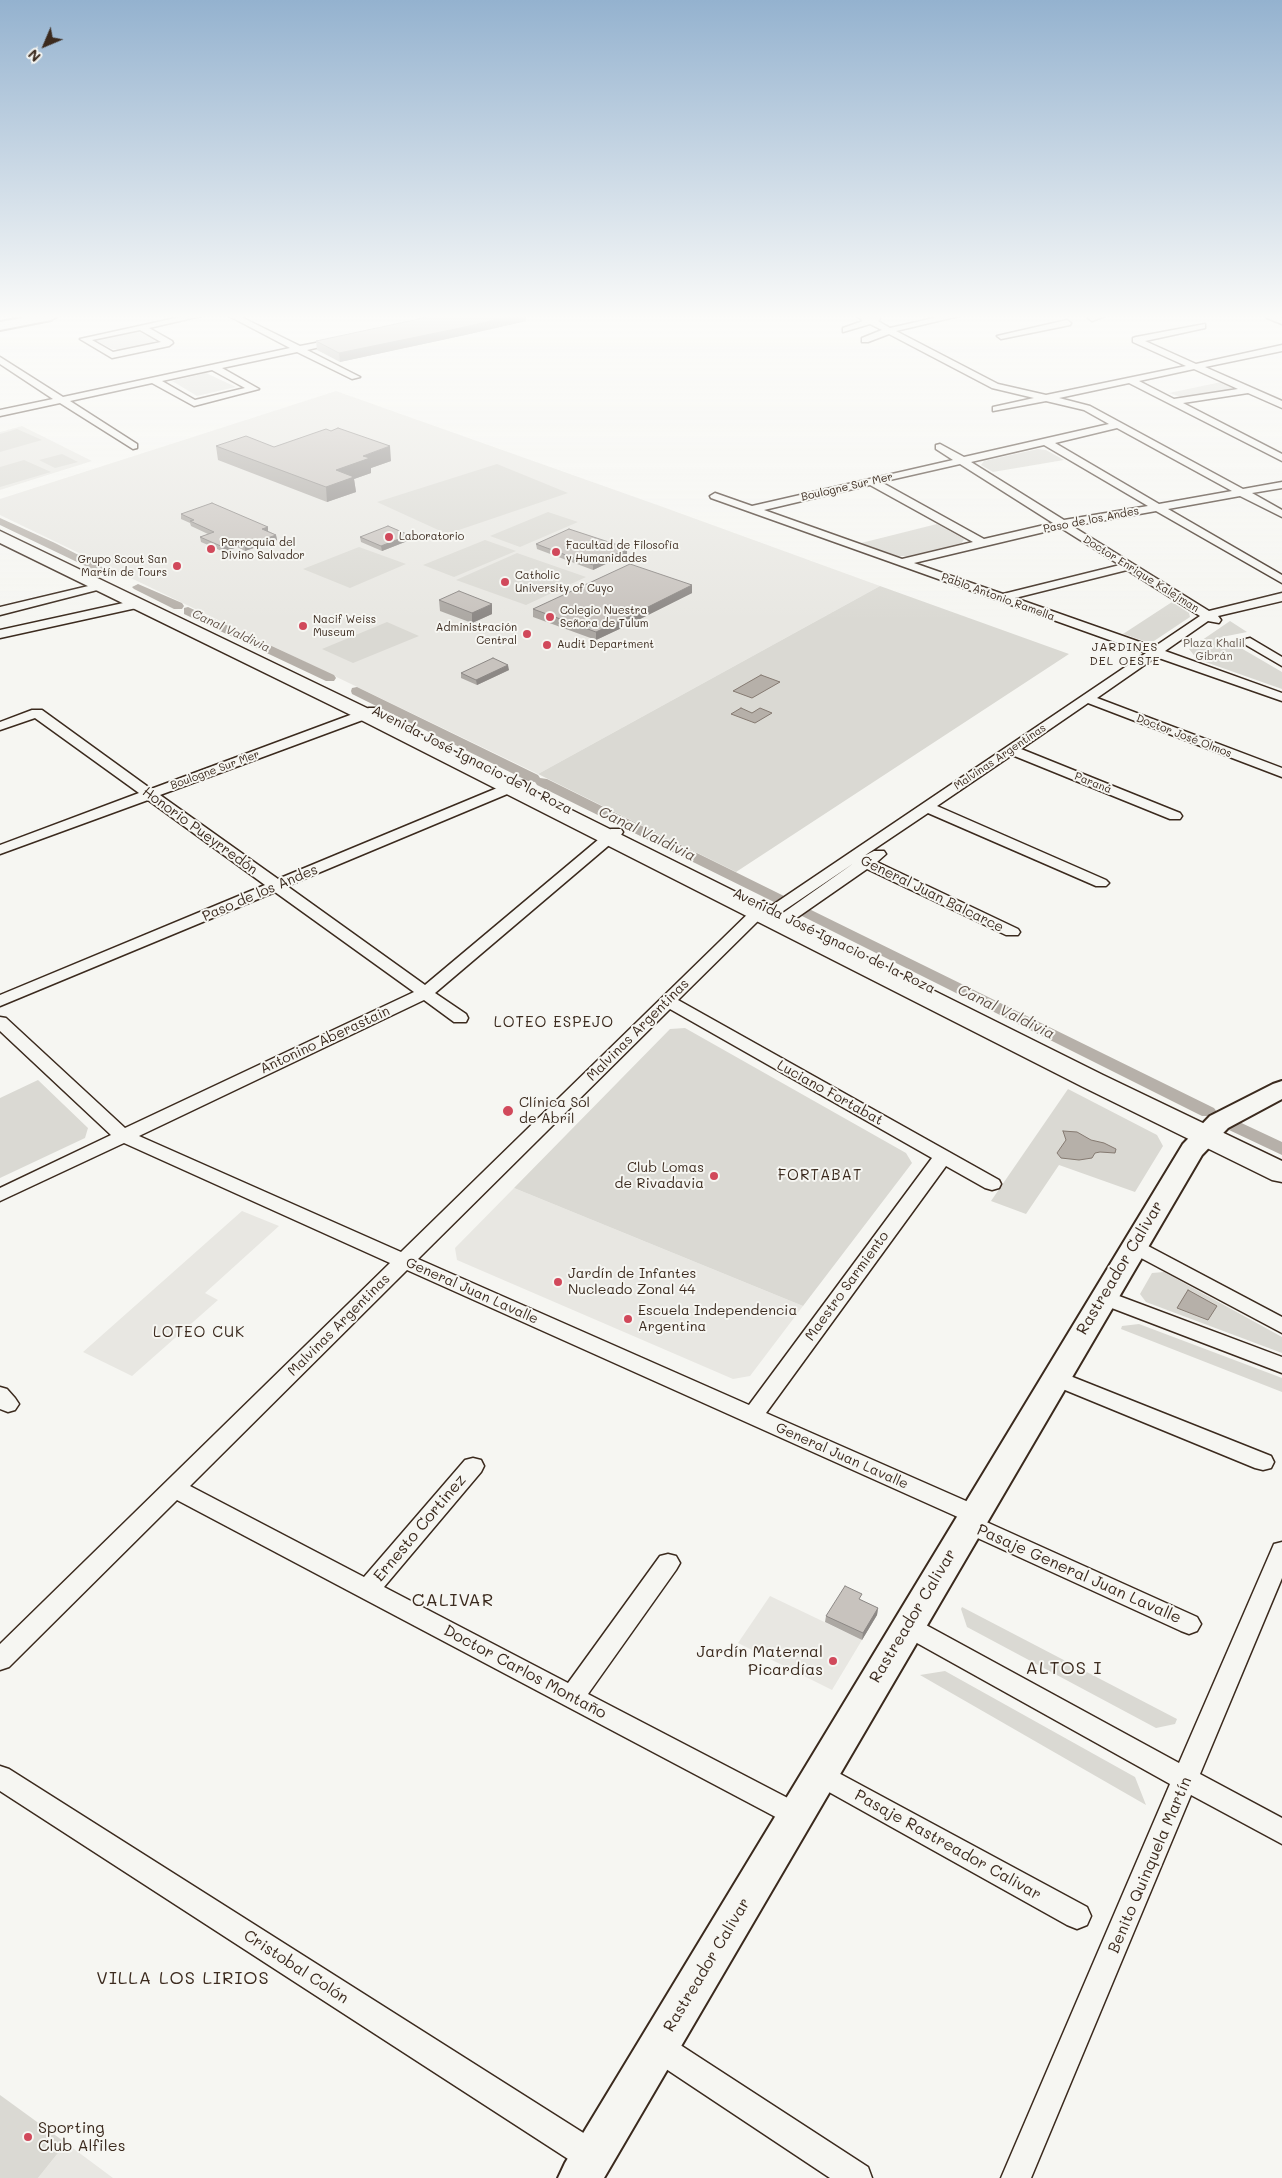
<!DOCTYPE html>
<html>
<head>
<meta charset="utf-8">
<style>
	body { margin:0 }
	#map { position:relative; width:1282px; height:2178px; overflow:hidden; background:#f6f6f2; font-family:Mali,sans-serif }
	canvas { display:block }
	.north { position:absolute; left:20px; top:20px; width:50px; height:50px; -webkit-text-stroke:4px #f6f6f2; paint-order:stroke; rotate:225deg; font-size:14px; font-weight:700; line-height:20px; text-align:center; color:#3b2a1e }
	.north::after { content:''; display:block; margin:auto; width:18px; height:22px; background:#3b2a1e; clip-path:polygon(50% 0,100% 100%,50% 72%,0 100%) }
</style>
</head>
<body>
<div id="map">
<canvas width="1282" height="2178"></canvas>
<div class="north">N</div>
</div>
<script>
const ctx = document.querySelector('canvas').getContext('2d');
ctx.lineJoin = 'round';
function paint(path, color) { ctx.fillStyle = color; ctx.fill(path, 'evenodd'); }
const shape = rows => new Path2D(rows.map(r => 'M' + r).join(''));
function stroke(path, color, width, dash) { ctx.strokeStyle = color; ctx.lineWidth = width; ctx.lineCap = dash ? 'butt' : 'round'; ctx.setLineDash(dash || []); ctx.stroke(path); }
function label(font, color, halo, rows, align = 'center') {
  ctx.font = font + ' Mali,sans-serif'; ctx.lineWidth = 4; ctx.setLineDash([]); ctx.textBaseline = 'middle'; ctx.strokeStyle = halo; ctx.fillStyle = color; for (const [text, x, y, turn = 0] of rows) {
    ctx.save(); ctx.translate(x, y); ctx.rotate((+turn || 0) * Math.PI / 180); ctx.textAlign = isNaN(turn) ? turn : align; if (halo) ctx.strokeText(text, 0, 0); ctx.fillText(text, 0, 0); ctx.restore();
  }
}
paint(shape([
	[336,391,663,507,880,586,538,774,0,515,0,499],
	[22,426,92,461,0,490,0,432],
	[514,1188,803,1306,750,1376,733,1379,457,1260,455,1248],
	[242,1211,279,1226,205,1293,218,1300,132,1376,83,1352],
	[770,1596,862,1640,832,1690,738,1643],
	[66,2143,113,2178,38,2178]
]), '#e8e7e2');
paint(shape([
	[131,332,140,332,155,340,152,343,121,350,112,349,97,341,100,338],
	[206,373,236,387,197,396,172,381],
	[1221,382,1232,387,1231,390,1184,398,1169,393],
	[17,429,42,440,0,452,0,434],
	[1038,449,1046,450,1064,460,993,472,981,465,984,461],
	[62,454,78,462,55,468,39,460],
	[24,460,51,472,0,487,0,467],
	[497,464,568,493,447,534,377,502],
	[548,512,578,522,520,547,490,536],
	[937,524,964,539,962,543,908,556,898,556,861,543],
	[485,540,516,551,454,577,423,565],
	[359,547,406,564,350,588,303,569],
	[517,553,586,577,526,605,456,580],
	[880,586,1069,654,736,872,538,774],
	[1172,602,1189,613,1190,617,1154,641,1144,641,1123,634],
	[1230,621,1247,632,1222,637,1282,672,1282,689,1197,659,1189,649],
	[387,622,419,636,353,663,322,649],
	[685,1028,906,1153,912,1163,803,1306,514,1188,670,1029],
	[38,1080,88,1128,85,1138,0,1178,0,1098],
	[1068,1089,1157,1135,1163,1146,1135,1192,1059,1165,1026,1214,991,1201],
	[1164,1272,1282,1337,1282,1353,1146,1302,1140,1294,1152,1273],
	[1139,1324,1282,1378,1282,1392,1121,1329,1122,1326],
	[962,1607,1177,1719,1175,1724,1156,1728,967,1627,961,1609],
	[945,1671,1135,1777,1146,1805,920,1675],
	[0,2095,66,2143,38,2178,0,2178]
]), '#dad9d3');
const water = shape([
	[761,675,780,682,752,698,733,691,761,675],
	[741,708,752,713,760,708,772,713,755,723,731,714,741,708],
	[1063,1131,1077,1132,1091,1140,1104,1143,1116,1149,1115,1153,1100,1152,1095,1153,1092,1158,1079,1160,1061,1158,1057,1153,1066,1140,1063,1131],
	[1188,1290,1217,1306,1208,1320,1177,1308,1188,1290]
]);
paint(water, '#b6b0a9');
stroke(water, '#857a71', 1);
paint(shape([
	[0,518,55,543,112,572,106,575,102,574,0,525,0,518],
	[138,584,182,603,184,606,182,609,174,609,134,589,132,587,138,584],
	[188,607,334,675,336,678,334,681,326,681,184,614,184,608,188,607],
	[357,687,538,775,540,778,547,779,784,896,787,899,784,902,774,902,537,785,535,782,528,781,352,694,351,691,352,688,357,687],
	[805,907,1214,1108,1217,1112,1214,1116,1202,1116,800,915,797,912,800,909,805,907],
	[1235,1120,1282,1142,1282,1155,1229,1130,1226,1126,1229,1122,1235,1120]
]), '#b6b0a9');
const street = shape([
	[185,316,201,316,149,328,172,341,173,343,169,346,112,358,80,339,185,316],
	[140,330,161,342,113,352,92,340,140,330],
	[229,316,239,316,300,346,342,338,342,342,307,350,360,377,352,379,297,352,222,368,259,389,194,406,152,383,70,401,137,444,137,448,133,449,60,403,0,416,0,410,53,399,0,364,0,357,63,397,290,348,229,316],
	[212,370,245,388,195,400,162,381,212,370],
	[857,316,879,317,880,319,878,321,890,328,943,316,959,316,896,331,998,384,1046,395,1186,366,1133,342,1133,338,1136,337,1205,324,1205,328,1145,341,1196,364,1282,345,1282,351,1205,367,1282,401,1282,408,1248,393,1183,403,1282,454,1282,461,1129,383,1059,398,1090,406,1243,489,1282,482,1282,488,1252,493,1282,510,1282,517,1240,496,1168,509,1282,575,1282,583,1156,511,1072,526,1209,611,1282,593,1282,601,1218,616,1221,620,1219,623,1208,621,1165,651,1282,693,1282,701,1156,657,1097,698,1282,768,1282,777,1088,703,1021,749,1180,813,1182,816,1180,819,1170,819,1012,755,937,806,1106,880,1109,883,1106,886,1096,886,928,813,864,856,874,851,884,851,886,854,877,862,1018,929,1020,932,1018,935,1006,935,867,869,785,926,773,926,771,923,773,920,854,863,770,920,759,920,678,1000,999,1180,1001,1184,999,1188,992,1190,985,1188,946,1166,766,1413,982,1508,985,1514,982,1520,1197,1617,1201,1624,1197,1631,1189,1634,1181,1631,960,1530,957,1524,960,1518,407,1270,190,1486,364,1577,465,1460,473,1458,481,1460,484,1466,481,1472,384,1587,568,1683,660,1556,668,1554,676,1556,680,1563,676,1570,588,1694,805,1807,809,1815,805,1823,796,1827,787,1823,177,1500,9,1667,0,1670,0,1644,390,1263,124,1143,0,1201,0,1188,111,1135,0,1031,0,1017,6,1018,125,1128,414,992,275,892,0,1006,0,995,265,885,148,800,0,854,0,845,139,793,35,718,0,730,0,722,32,710,42,710,151,789,369,708,379,708,381,711,379,714,160,795,278,879,514,781,524,781,526,784,524,787,287,886,425,985,611,829,621,829,623,832,621,835,435,993,466,1014,468,1018,466,1022,454,1022,424,1000,139,1136,401,1252,759,903,764,901,771,906,1146,653,711,498,710,496,715,493,752,506,953,460,936,449,936,445,940,444,964,457,1109,424,1084,410,1046,401,993,411,993,407,1034,398,992,388,889,334,868,342,862,342,862,338,882,330,870,324,843,332,843,328,863,321,857,316],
	[1194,369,1238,389,1174,399,1139,381,1194,369],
	[1117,428,1232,491,1159,504,1055,443,1117,428],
	[1044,445,1148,506,1064,520,971,462,1044,445],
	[960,464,1053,523,984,539,881,482,960,464],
	[870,485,973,542,902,559,764,510,870,485],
	[1061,528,1120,565,1003,594,914,563,1061,528],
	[1127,570,1200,616,1154,647,1015,598,1127,570],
	[670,1009,932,1158,749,1405,418,1259,670,1009],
	[1091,316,1105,316,1092,321,1088,318,1091,316],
	[1266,316,1282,318,1282,324,1267,318,1266,316],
	[1067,320,1071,323,1070,325,1001,339,997,336,1067,320],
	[101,583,107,586,105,588,0,615,0,607,101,583],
	[137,600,143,604,141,607,0,638,0,630,137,600],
	[1250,638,1282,657,1282,666,1246,645,1244,642,1246,639,1250,638],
	[1133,1238,1282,1317,1282,1333,1126,1250,1123,1245,1126,1240,1133,1238],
	[1103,1290,1282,1357,1282,1373,1096,1302,1093,1297,1096,1292,1103,1290],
	[1055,1370,1271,1456,1274,1462,1271,1468,1263,1470,1255,1468,1048,1383,1045,1378,1048,1373,1055,1370],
	[0,1387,7,1389,15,1398,19,1404,15,1410,8,1412,0,1409,0,1387],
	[1282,1542,1282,1578,1200,1774,1282,1818,1282,1844,1191,1795,1031,2178,1001,2178,1170,1784,899,1633,895,1626,899,1619,907,1616,915,1619,1179,1763,1271,1551,1274,1544,1282,1542],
	[820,1763,1087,1907,1091,1916,1087,1925,1077,1929,1067,1925,811,1782,807,1774,811,1766,820,1763],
	[0,1766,9,1769,604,2146,608,2157,604,2168,593,2172,582,2168,0,1791,0,1766],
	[658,2033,668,2037,868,2167,872,2178,830,2178,648,2057,644,2047,648,2037,658,2033]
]);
const secondary = shape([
	[33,316,57,316,51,320,0,330,0,322,33,316],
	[1282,1081,1282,1099,1228,1128,1202,1155,604,2178,558,2178,565,2163,1183,1144,1210,1116,1273,1084,1282,1081]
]);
const primary = shape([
	[0,531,371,710,1103,1075,1282,1161,1282,1182,1272,1180,1083,1087,357,718,0,543,0,531]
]);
stroke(street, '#3b2a1e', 3);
stroke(secondary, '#3b2a1e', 4);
stroke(primary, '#3b2a1e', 3);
paint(street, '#f6f6f2');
paint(secondary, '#f6f6f2');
paint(primary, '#f6f6f2');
paint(shape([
	[526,321,465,335,340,362,317,350,316,341],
	[216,446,274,447,391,461,371,468,371,473,354,479,356,492,327,502,218,460],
	[181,514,268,527,268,531,276,535,277,540,245,551,237,547,224,552,201,542,200,537,208,534,191,526,190,523,181,519],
	[360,537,410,540,382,551,361,542],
	[536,544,624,547,627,554,593,570,537,549],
	[692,585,692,593,630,624,596,640,533,617,533,609],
	[439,600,492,614,472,623,440,611],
	[509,670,477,685,461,678,461,673],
	[861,1600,878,1608,877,1615,862,1640,825,1622,826,1616]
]), '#aca8a3');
paint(shape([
	[511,316,525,316,526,321,465,335,340,362,339,353],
	[390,446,391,461,371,468,371,473,354,479,356,492,327,502,326,487,336,470,363,456],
	[268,527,268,532,262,529],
	[276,535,277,540,245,551,245,546],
	[409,535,410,540,382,551,381,546],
	[237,542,237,547,224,552,223,547],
	[624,547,624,550,627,549,627,554,593,570,593,565],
	[692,585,692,593,630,624,596,640,596,632],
	[492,604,492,614,472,623,472,613],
	[508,665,509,670,477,685,476,680],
	[878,1608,877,1615,862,1640,863,1633]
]), '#8c8885');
const building = shape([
	[433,316,511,316,465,327,339,353,316,341,433,316],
	[338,428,390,446,363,456,370,458,336,470,354,477,326,487,216,446,246,436,274,447,326,429,331,431,338,428],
	[212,503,268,527,262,529,276,535,245,546,237,542,223,547,200,537,214,532,190,521,194,520,181,514,212,503],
	[388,526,409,535,381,546,360,537,388,526],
	[569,529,624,547,622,548,627,549,593,565,536,544,569,529],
	[630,564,692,585,630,616,596,632,533,609,630,564],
	[459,591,492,604,472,613,439,600,459,591],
	[493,658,508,665,476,680,461,673,493,658],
	[845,1586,862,1594,859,1599,878,1608,863,1633,826,1616,845,1586]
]);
paint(building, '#c8c3be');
stroke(building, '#8c8885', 1);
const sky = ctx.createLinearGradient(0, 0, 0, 621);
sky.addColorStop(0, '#94b2cf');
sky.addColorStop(0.51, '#fbfbf9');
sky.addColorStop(1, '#fbfbf900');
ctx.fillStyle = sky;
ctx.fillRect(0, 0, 1282, 621);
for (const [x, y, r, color] of [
	[389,537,5,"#d1495b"],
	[211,549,5,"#d1495b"],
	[556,552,5,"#d1495b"],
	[177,566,5,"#d1495b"],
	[505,582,5,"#d1495b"],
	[550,617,5,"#d1495b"],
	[303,626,5,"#d1495b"],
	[527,634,5,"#d1495b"],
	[547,645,5,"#d1495b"],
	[508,1111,6,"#d1495b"],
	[714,1176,5,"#d1495b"],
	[558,1282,5,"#d1495b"],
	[628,1319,5,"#d1495b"],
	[833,1661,5,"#d1495b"],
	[28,2137,5,"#d1495b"]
]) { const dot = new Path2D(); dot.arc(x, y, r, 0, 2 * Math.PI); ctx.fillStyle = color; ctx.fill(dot); stroke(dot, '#f6f6f2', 2); }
label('11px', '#3b2a1e', '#f6f6f2', [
	["Boulogne Sur Mer",847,487,-13],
	["Paso de los Andes",1091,520,-11],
	["Doctor Enrique Kalejman",1141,574,32],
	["Pablo Antonio Ramella",998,597,20],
	["Doctor José Olmos",1184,736,21],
	["Malvinas Argentinas",1000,757,-34],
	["Boulogne Sur Mer",215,770,-20],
	["Paraná",1093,783,22]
]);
label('11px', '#3b2a1e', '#f6f6f2', [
	["Laboratorio",399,537],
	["Parroquia del",221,543],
	["Divino Salvador",221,556],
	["Facultad de Filosofía",566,546],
	["y Humanidades",566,559],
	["Grupo Scout San",167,560,"right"],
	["Martín de Tours",167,573,"right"],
	["Catholic",515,576],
	["University of Cuyo",515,589],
	["Colegio Nuestra",560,611],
	["Señora de Tulum",560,624],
	["Nacif Weiss",313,620],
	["Museum",313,633],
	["Administración",517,628,"right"],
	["Central",517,641,"right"],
	["Audit Department",557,645]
], 'left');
label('11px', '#63564b', '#f6f6f2', [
	["Plaza Khalil",1214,644],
	["Gibrán",1214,657]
]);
label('italic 12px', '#605248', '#f6f6f2', [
	["Canal Valdivia",231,631,25]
]);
ctx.letterSpacing = '1px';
label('12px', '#3b2a1e', '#f6f6f2', [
	["JARDINES",1125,647],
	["DEL OESTE",1125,661]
]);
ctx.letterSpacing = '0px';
label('14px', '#3b2a1e', '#f6f6f2', [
	["Avenida José Ignacio de la Roza",472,760,27],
	["Honorio Pueyrredón",200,831,36],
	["Paso de los Andes",260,893,-23],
	["General Juan Balcarce",932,894,26],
	["Avenida José Ignacio de la Roza",834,941,26],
	["Malvinas Argentinas",638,1030,-45],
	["Antonino Aberastain",325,1040,-25],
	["Luciano Fortabat",830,1093,29],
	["Maestro Sarmiento",847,1286,-54],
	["General Juan Lavalle",472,1291,24],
	["Malvinas Argentinas",339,1325,-45],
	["General Juan Lavalle",842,1456,24]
]);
label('14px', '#3b2a1e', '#f6f6f2', [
	["Clínica Sol",519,1103],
	["de Abril",519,1119],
	["Club Lomas",704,1168,"right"],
	["de Rivadavia",704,1184,"right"],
	["Jardín de Infantes",568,1274],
	["Nucleado Zonal 44",568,1290],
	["Escuela Independencia",638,1311],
	["Argentina",638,1327]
], 'left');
label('italic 15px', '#605248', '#f6f6f2', [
	["Canal Valdivia",647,834,26],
	["Canal Valdivia",1006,1012,26]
]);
ctx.letterSpacing = '1px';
label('15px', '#3b2a1e', '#f6f6f2', [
	["LOTEO ESPEJO",554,1022],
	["FORTABAT",820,1175],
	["LOTEO CUK",199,1332]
]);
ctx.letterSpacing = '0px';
label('16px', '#3b2a1e', '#f6f6f2', [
	["Rastreador Calivar",1120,1268,-59],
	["Ernesto Cortinez",420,1528,-50],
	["Pasaje General Juan Lavalle",1079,1574,24],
	["Rastreador Calivar",913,1616,-59],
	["Doctor Carlos Montaño",525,1672,28],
	["Pasaje Rastreador Calivar",948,1845,29],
	["Benito Quinquela Martín",1150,1865,-67],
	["Rastreador Calivar",707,1965,-59],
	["Cristobal Colón",296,1967,33]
]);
label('16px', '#3b2a1e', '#f6f6f2', [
	["Jardín Maternal",823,1652],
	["Picardías",823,1670],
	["Sporting",38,2128,"left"],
	["Club Alfiles",38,2146,"left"]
], 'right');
ctx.letterSpacing = '1px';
label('18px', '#3b2a1e', '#f6f6f2', [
	["CALIVAR",453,1600],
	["ALTOS I",1064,1668],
	["VILLA LOS LIRIOS",183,1978]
]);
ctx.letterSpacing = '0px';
</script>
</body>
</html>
